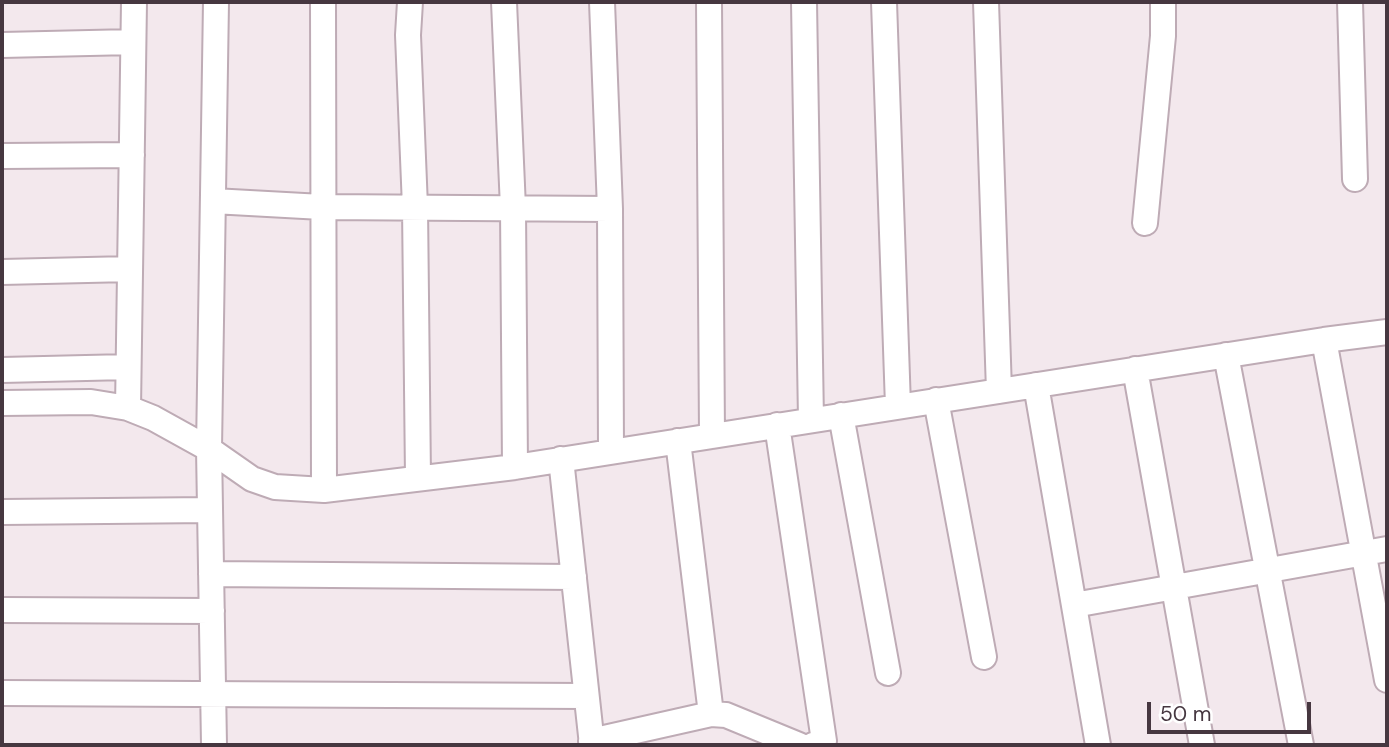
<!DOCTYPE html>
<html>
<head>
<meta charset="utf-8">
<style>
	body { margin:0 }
	#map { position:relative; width:1389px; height:747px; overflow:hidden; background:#f3e8ed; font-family:"DM Sans",sans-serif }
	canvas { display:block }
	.frame { position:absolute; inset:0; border:4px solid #463740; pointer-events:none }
	.scale { position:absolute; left:1147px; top:702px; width:164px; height:32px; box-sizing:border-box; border:4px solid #463740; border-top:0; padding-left:9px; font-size:21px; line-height:24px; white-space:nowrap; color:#463740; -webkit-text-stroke:5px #fff; paint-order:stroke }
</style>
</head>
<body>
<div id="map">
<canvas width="1389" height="747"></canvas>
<div class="frame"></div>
<div class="scale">50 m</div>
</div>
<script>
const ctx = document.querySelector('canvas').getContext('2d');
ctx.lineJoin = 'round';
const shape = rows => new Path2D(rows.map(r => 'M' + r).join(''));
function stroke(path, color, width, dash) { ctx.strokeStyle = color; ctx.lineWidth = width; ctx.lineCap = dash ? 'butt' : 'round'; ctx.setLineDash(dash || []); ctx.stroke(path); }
const minor = shape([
	[323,2,324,490],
	[410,2,408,35,415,207,418,478],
	[504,2,513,208,515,467],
	[602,2,610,209,611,451],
	[709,2,712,436],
	[804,2,811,420],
	[884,2,898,406],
	[986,2,999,391],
	[1350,2,1355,179],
	[2,45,133,42],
	[2,156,132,155],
	[213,201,322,207,610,209],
	[1145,223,1163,36,1163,2],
	[2,272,130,269],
	[1324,340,1387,680],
	[1226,355,1301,745],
	[1135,369,1202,745],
	[2,370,128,367],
	[1036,385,1098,745],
	[936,400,984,657],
	[2,403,91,402,128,408,153,418,209,449,252,479,275,487,324,490,515,467,1324,340,1387,332],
	[128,408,134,2],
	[841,415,888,673],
	[777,425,824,741,813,745],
	[678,441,711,714],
	[561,459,592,745],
	[2,512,210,510],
	[211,574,574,577],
	[1074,605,1387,549],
	[2,610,212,611],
	[2,693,586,696],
	[591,741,711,714,726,715,799,745],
	[214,745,209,449,216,2]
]);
stroke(minor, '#beabb5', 28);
stroke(minor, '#fff', 24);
</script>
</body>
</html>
